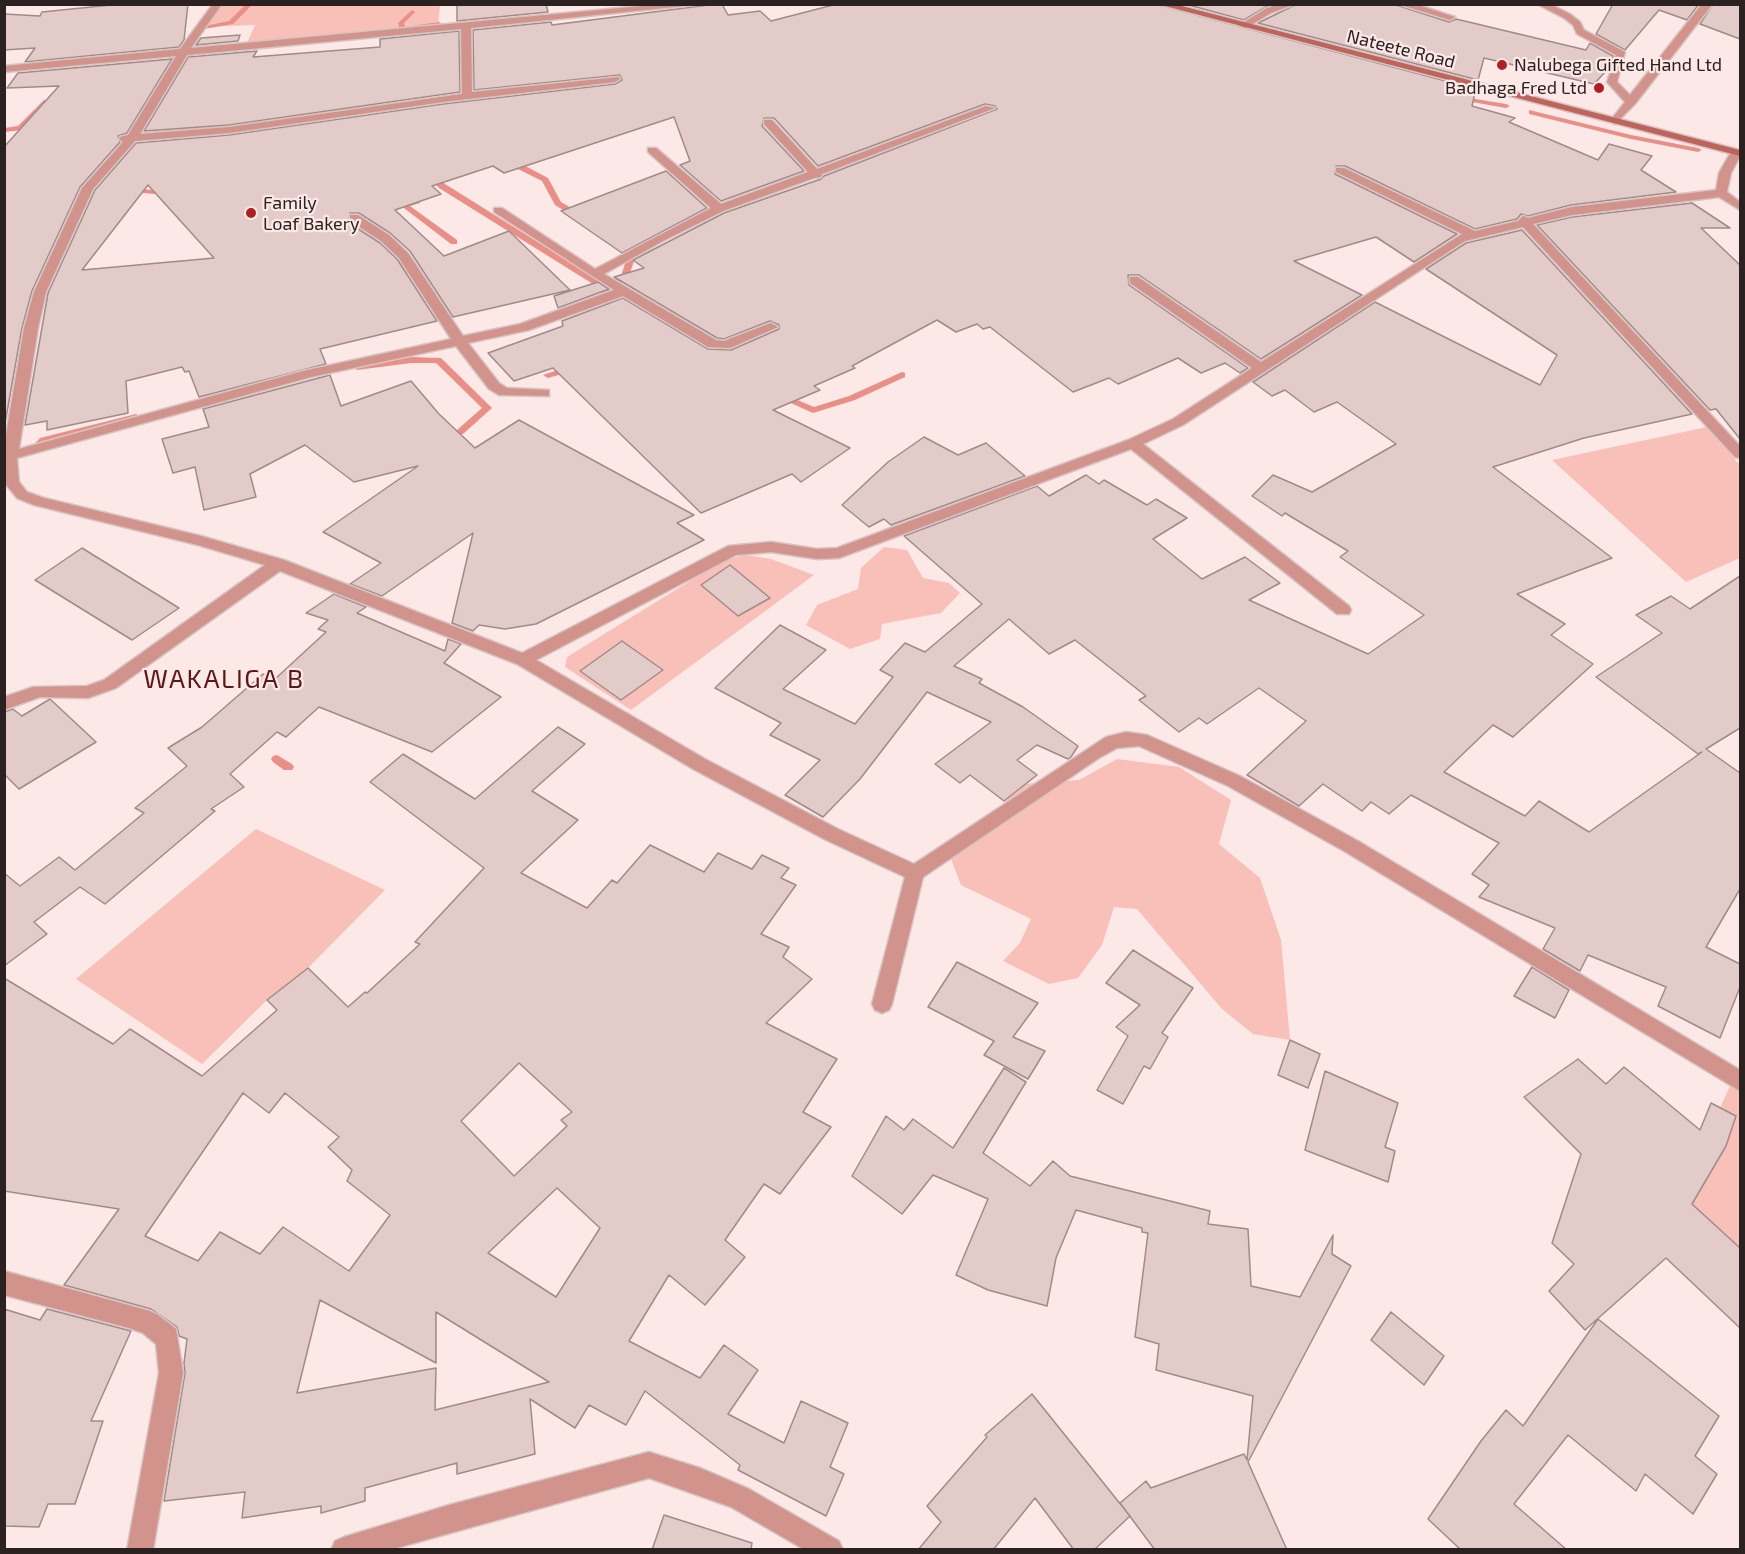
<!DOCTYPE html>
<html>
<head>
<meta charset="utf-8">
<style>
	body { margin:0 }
	#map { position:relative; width:1745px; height:1554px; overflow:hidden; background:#fce9e7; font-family:"Exo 2",sans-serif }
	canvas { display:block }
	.frame { position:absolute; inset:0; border:6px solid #2a2120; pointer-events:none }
</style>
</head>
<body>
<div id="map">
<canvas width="1745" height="1554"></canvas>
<div class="frame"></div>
</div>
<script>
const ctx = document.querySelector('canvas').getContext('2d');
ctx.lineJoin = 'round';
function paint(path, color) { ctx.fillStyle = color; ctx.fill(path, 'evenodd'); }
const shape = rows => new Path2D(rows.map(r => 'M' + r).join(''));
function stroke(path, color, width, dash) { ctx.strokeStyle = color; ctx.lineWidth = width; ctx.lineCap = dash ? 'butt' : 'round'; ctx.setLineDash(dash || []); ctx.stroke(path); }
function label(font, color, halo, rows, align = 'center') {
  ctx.font = font + ' "Exo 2",sans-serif'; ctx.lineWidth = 4.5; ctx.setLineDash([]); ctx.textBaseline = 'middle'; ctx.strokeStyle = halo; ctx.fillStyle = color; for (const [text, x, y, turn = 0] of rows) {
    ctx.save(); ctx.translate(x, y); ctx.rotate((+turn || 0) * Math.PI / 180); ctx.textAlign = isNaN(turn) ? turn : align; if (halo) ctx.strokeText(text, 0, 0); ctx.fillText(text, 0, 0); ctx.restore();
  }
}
paint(shape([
	[220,5,440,5,438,27,247,43,255,25,202,27],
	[1707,427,1740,465,1740,558,1686,582,1552,460],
	[884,547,907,550,923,578,949,583,960,593,941,613,882,624,880,639,850,649,806,625,817,605,858,589,861,568],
	[747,555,771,559,814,575,631,710,565,667,567,657,698,576,727,559],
	[1117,759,1179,767,1231,800,1219,844,1260,878,1281,940,1290,1040,1253,1034,1222,1009,1137,909,1114,907,1102,945,1078,978,1049,984,1003,961,1020,943,1031,919,961,885,951,859,1022,784,1079,780],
	[256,829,385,890,308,968,267,1000,202,1064,76,979],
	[1730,1086,1740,1092,1740,1319,1658,1244]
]), '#f9c0b9');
paint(shape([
	[246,4,253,4,233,24,198,30,195,28,229,21,246,4],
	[412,10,415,12,404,23,405,27,439,22,442,24,400,30,398,23,412,10],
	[173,57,178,58,131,131,115,149,109,149,108,147,124,130,173,57],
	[1457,96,1506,104,1510,106,1506,108,1455,99,1453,98,1457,96],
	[44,100,50,101,23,130,4,132,4,128,18,126,44,100],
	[375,103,379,105,377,106,242,127,148,136,144,134,148,132,242,123,375,103],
	[1529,110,1631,135,1698,148,1702,150,1698,152,1631,139,1529,114,1529,110],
	[504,158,510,158,548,178,561,202,582,214,582,218,576,218,555,205,542,181,504,162,504,158],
	[427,171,433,171,445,184,605,284,621,276,631,245,621,242,621,238,636,242,646,241,670,221,676,221,676,225,651,245,639,246,628,279,609,289,612,300,630,298,648,312,641,314,625,303,605,305,601,289,439,188,427,175,427,171],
	[126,188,169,191,173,193,169,195,129,192,125,190,126,188],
	[417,199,420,199,420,203,410,206,457,240,457,244,451,244,400,205,417,199],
	[388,256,394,256,411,271,411,275,405,275,388,260,388,256],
	[411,357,441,358,492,408,463,434,457,434,457,430,482,408,436,363,411,363,357,370,353,367,357,364,411,357],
	[573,365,577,368,576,370,548,378,543,375,573,365],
	[902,372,905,373,905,377,855,400,813,413,773,395,778,392,781,393,814,407,849,396,902,372],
	[136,414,141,417,139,419,46,442,37,452,28,454,23,451,31,448,40,438,136,414],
	[277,755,292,764,294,767,292,770,284,770,273,762,271,759,273,756,277,755]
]), '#ea8f87');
const building = shape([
	[121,4,188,4,184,40,179,47,25,62,35,48,4,50,4,14,40,16,42,12,121,4],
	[457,4,546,4,548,12,457,21,457,4],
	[716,4,722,4,728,15,760,11,771,21,837,4,1155,4,1476,89,1472,106,1515,118,1509,122,1598,160,1609,144,1652,156,1641,170,1676,192,1571,205,1528,216,1521,214,1517,219,1475,229,1345,166,1336,166,1335,174,1457,234,1414,262,1376,237,1294,261,1362,295,1261,359,1139,275,1128,275,1129,285,1248,368,1240,373,1225,363,1201,373,1178,358,1118,384,1109,378,1073,392,990,327,983,329,977,324,956,332,937,320,852,366,855,368,814,386,820,390,773,410,850,448,801,482,792,474,701,513,553,368,514,381,488,353,563,326,562,321,623,298,708,349,731,350,779,329,779,325,770,321,724,339,717,338,614,277,644,268,633,260,724,213,821,179,824,176,997,109,995,106,985,104,818,166,774,118,764,118,762,126,804,171,721,201,680,165,690,161,674,117,504,173,493,166,432,186,441,194,395,210,444,256,509,231,570,290,453,317,410,251,390,233,359,213,350,213,349,223,380,243,397,259,437,321,320,349,326,364,199,397,189,371,185,372,182,367,126,381,128,413,47,430,47,421,25,425,48,293,95,190,136,143,229,135,443,104,615,84,622,80,620,75,474,90,473,30,551,22,552,25,716,4],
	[148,185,214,258,82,270,148,185],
	[1185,4,1271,4,1244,20,1185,4],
	[1297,4,1393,4,1449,22,1456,19,1586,50,1590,43,1613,56,1609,68,1594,84,1484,58,1478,80,1258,23,1297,4],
	[1613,4,1699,4,1687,20,1659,10,1625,50,1596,34,1613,4],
	[1713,4,1740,4,1740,39,1700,24,1713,4],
	[459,31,460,92,229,125,144,131,188,57,257,51,253,57,380,47,380,39,459,31],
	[240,35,238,41,196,45,201,38,240,35],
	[172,59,127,133,118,136,120,142,80,187,32,291,22,328,4,429,4,147,59,86,7,88,18,73,172,59],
	[666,171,707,208,622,253,561,211,666,171],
	[1692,203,1730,228,1701,228,1740,265,1740,439,1716,409,1710,410,1537,225,1572,217,1692,203],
	[1522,230,1692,414,1584,438,1493,467,1612,558,1517,594,1565,624,1551,635,1593,664,1513,737,1493,725,1444,772,1525,816,1539,801,1589,832,1702,752,1698,754,1596,677,1662,633,1636,615,1671,596,1690,609,1740,576,1740,728,1706,749,1740,773,1740,889,1706,947,1740,964,1740,987,1720,1038,1658,1006,1666,987,1588,955,1580,971,1543,949,1555,928,1479,897,1489,885,1472,874,1499,843,1411,795,1389,814,1371,802,1362,811,1323,784,1299,806,1247,775,1306,721,1259,688,1207,724,1199,718,1179,732,1139,700,1146,696,1075,640,1049,654,1009,619,954,666,982,679,979,683,1023,707,1078,746,1071,757,1068,759,1037,745,1017,760,1037,775,1004,801,970,775,960,783,935,764,991,722,927,692,860,779,823,817,785,795,820,760,770,735,781,723,715,688,780,625,826,650,783,689,855,724,893,677,880,670,905,643,925,652,982,604,904,536,1037,486,1049,496,1086,475,1099,484,1104,480,1147,505,1156,499,1187,518,1153,539,1202,579,1245,557,1280,583,1249,600,1368,654,1424,615,1340,557,1348,551,1285,513,1282,516,1252,496,1273,475,1312,492,1396,444,1337,402,1314,412,1285,390,1272,396,1253,382,1375,302,1540,385,1557,355,1426,269,1466,243,1522,230],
	[598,282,609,289,558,308,554,296,598,282],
	[330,375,341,406,411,381,439,414,475,448,519,420,694,515,677,523,704,540,536,624,505,629,479,625,473,631,452,623,473,533,382,596,350,584,381,563,323,532,418,466,354,482,305,445,250,474,256,497,204,510,195,467,173,473,162,439,209,427,203,409,330,375],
	[924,437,958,455,986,443,1025,476,891,525,884,519,869,527,842,505,888,462,924,437],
	[82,548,179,608,132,640,35,580,82,548],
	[730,565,770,598,738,616,701,585,730,565],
	[334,594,366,607,357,613,445,651,448,639,461,644,444,663,501,697,432,752,319,707,286,737,277,732,230,774,244,787,211,809,215,811,105,904,80,887,34,922,47,934,4,966,4,873,20,886,59,857,75,870,144,813,135,808,187,766,168,748,202,727,263,674,275,679,326,632,318,629,328,620,306,613,334,594],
	[622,641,663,670,621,700,580,671,622,641],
	[50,699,96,742,19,789,4,774,4,712,13,709,22,716,50,699],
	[558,727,585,744,532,791,578,820,521,873,587,908,612,880,617,883,650,845,704,872,718,853,752,869,762,855,789,868,781,878,796,885,761,934,789,947,783,957,812,979,766,1023,837,1059,803,1112,831,1127,780,1194,764,1184,725,1240,745,1257,705,1305,669,1275,629,1341,700,1378,724,1345,758,1370,728,1414,784,1443,801,1401,848,1423,830,1467,844,1474,826,1516,738,1470,740,1465,645,1391,626,1425,589,1405,575,1428,530,1399,535,1454,457,1474,457,1463,365,1488,365,1501,321,1513,321,1506,242,1518,245,1492,164,1501,185,1373,184,1363,187,1339,179,1336,177,1327,151,1309,64,1285,119,1209,4,1191,4,978,113,1044,130,1029,202,1076,277,1010,267,1000,308,968,348,1007,365,992,367,993,420,944,415,942,484,868,370,782,403,754,475,799,558,727],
	[519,1063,572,1112,561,1120,567,1126,514,1176,461,1121,519,1063],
	[243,1093,269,1113,285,1093,339,1137,328,1147,352,1170,347,1181,390,1215,349,1271,283,1227,260,1254,220,1232,198,1261,145,1236,243,1093],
	[557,1188,600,1228,556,1297,488,1253,557,1188],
	[320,1300,436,1363,436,1312,549,1382,435,1410,436,1368,297,1393,320,1300],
	[1133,950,1193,988,1162,1033,1168,1037,1150,1069,1144,1066,1123,1104,1097,1090,1128,1036,1116,1027,1140,1005,1106,983,1133,950],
	[957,962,1038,1003,1013,1037,1045,1051,1028,1079,984,1055,994,1041,928,1007,957,962],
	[1532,967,1569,990,1555,1018,1514,996,1532,967],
	[1290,1040,1320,1054,1308,1088,1278,1075,1290,1040],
	[1578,1059,1606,1084,1624,1067,1700,1130,1711,1103,1736,1116,1726,1146,1692,1204,1740,1248,1740,1328,1666,1258,1585,1330,1549,1291,1574,1264,1552,1243,1581,1154,1524,1097,1578,1059],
	[1004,1068,1026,1082,983,1153,1030,1186,1053,1161,1070,1176,1210,1211,1208,1224,1248,1229,1251,1286,1300,1297,1333,1235,1332,1254,1351,1266,1248,1462,1287,1550,1155,1550,1120,1503,1146,1481,1151,1488,1244,1454,1247,1460,1253,1396,1156,1370,1159,1344,1135,1337,1148,1233,1142,1232,1142,1228,1076,1210,1056,1258,1047,1306,988,1290,956,1275,988,1199,933,1175,902,1214,852,1176,886,1116,904,1130,913,1119,953,1148,1004,1068],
	[1325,1071,1398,1103,1385,1147,1395,1151,1388,1182,1305,1150,1325,1071],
	[4,1309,40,1320,47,1309,131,1331,91,1421,103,1421,75,1504,48,1504,39,1527,4,1526,4,1309],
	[1391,1312,1444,1356,1424,1385,1371,1340,1391,1312],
	[1598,1319,1719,1416,1695,1456,1717,1474,1693,1514,1645,1474,1636,1491,1568,1435,1514,1504,1567,1550,1461,1550,1428,1519,1481,1441,1506,1410,1523,1426,1598,1319],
	[1032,1394,1130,1516,1094,1550,1074,1550,1035,1498,993,1550,918,1550,941,1522,927,1506,987,1437,985,1435,1032,1394],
	[664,1515,752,1543,751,1550,652,1550,664,1515]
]);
paint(building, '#e2cbc8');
stroke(building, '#a08b89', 1.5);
const lane = shape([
	[1537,4,1550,4,1570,14,1580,22,1584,30,1625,52,1617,82,1630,95,1702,4,1711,6,1635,104,1615,124,1610,121,1625,102,1607,82,1616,55,1577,34,1573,25,1564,18,1537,4]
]);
const street = shape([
	[213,4,222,4,191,48,663,4,703,4,471,28,472,92,619,77,620,79,615,82,443,102,229,133,135,141,93,189,46,292,38,328,19,449,303,371,451,339,399,258,381,241,350,221,350,215,358,215,389,235,408,253,463,336,520,324,614,290,494,212,494,208,502,208,595,269,711,208,648,152,648,148,656,148,721,204,808,172,764,124,764,120,772,120,817,169,986,106,995,108,822,174,821,177,814,178,723,211,663,241,604,274,716,340,724,341,771,323,778,327,730,348,708,347,623,296,529,330,468,343,499,383,507,388,549,390,549,396,499,395,489,389,456,346,311,377,17,458,19,482,27,492,44,498,201,536,284,560,522,653,728,546,771,542,817,549,837,548,1128,440,1173,419,1252,368,1130,283,1130,277,1138,277,1261,362,1462,234,1336,172,1336,168,1344,168,1475,231,1518,221,1523,216,1528,218,1572,207,1716,190,1719,173,1731,152,1740,150,1740,156,1731,173,1727,192,1740,202,1740,210,1719,197,1572,215,1533,224,1740,446,1740,458,1735,457,1523,227,1465,241,1183,425,1143,444,1349,606,1351,610,1349,614,1337,614,1131,449,839,558,817,559,771,552,736,555,536,660,705,759,838,829,914,864,1106,737,1126,732,1147,735,1240,776,1358,841,1740,1070,1740,1091,1344,851,1228,786,1139,746,1117,748,1099,758,923,877,892,1004,889,1010,882,1013,875,1010,872,1004,905,877,824,839,693,769,517,664,280,571,116,688,88,698,40,697,4,710,4,697,33,687,87,686,104,680,265,565,198,545,34,505,17,498,4,482,4,447,24,328,34,292,82,188,123,142,119,139,120,137,128,135,176,56,4,72,4,66,180,49,213,4],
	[461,29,462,94,229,127,140,134,187,55,461,29],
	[1279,4,1295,4,1271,13,1246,28,1238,26,1265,9,1279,4],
	[1398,4,1415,4,1455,17,1450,20,1398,4],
	[4,1271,150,1311,158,1315,176,1329,183,1373,153,1550,127,1550,159,1373,156,1344,143,1333,129,1328,4,1295,4,1271],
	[649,1452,700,1468,749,1489,839,1541,843,1550,805,1550,731,1507,649,1478,389,1550,331,1550,335,1541,344,1537,449,1505,649,1452]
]);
const secondary = shape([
	[1157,4,1174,4,1740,150,1740,156,1157,4]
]);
stroke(lane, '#d6c5c3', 3);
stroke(street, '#d6c5c3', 3);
stroke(secondary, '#d6c5c3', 3);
paint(lane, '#d2938d');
paint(street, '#d2938d');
paint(secondary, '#be645d');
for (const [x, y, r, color] of [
	[1502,65,6,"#b01f24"],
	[1599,88,6,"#b01f24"],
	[251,213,6,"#b01f24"]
]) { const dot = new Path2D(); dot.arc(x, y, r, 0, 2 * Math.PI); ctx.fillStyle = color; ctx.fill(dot); stroke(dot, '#fce9e7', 2); }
label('18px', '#2a2120', '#fce9e7', [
	["Nateete Road",1401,49,14]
]);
label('18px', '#2a2120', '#fce9e7', [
	["Nalubega Gifted Hand Ltd",1514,65],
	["Badhaga Fred Ltd",1587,88,"right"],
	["Family",263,203],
	["Loaf Bakery",263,224]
], 'left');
ctx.letterSpacing = '1.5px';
label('26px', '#5c1816', '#fce9e7', [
	["WAKALIGA B",224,679]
]);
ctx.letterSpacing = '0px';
</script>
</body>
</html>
